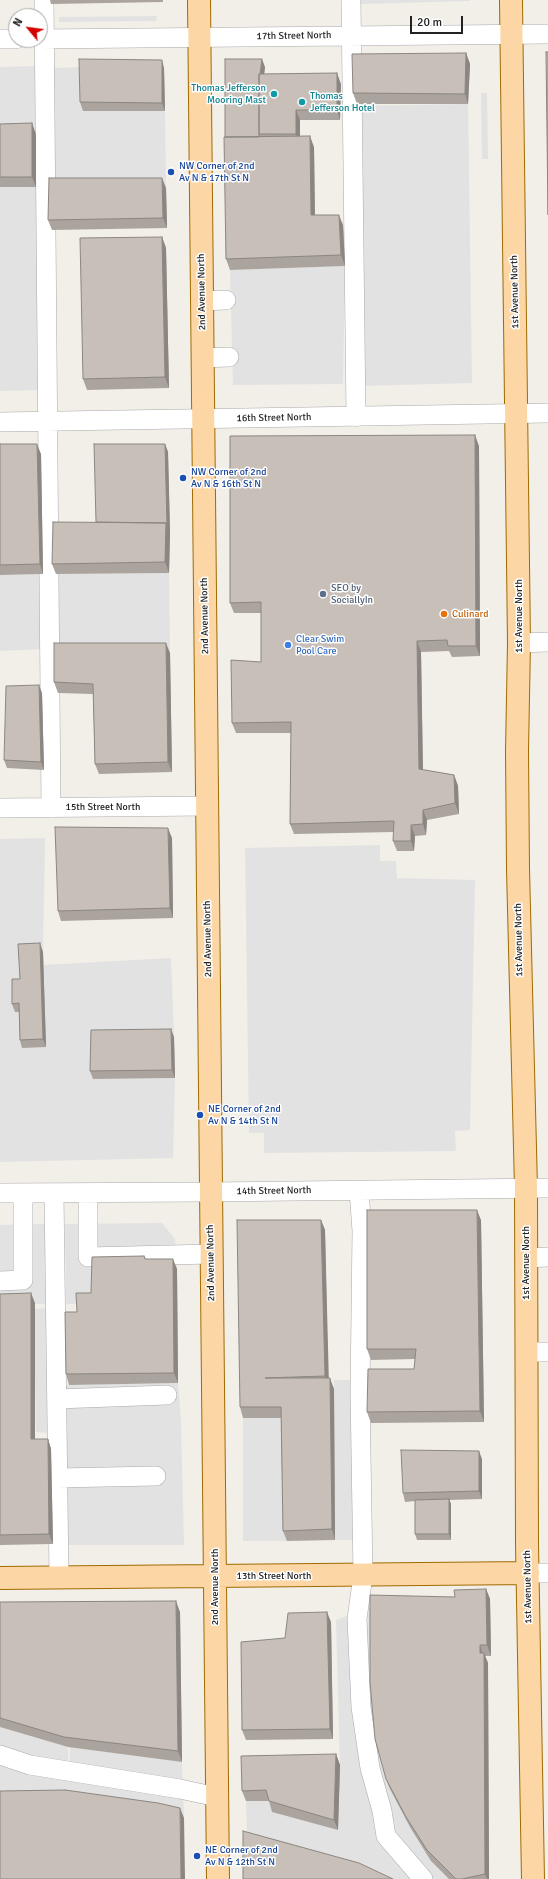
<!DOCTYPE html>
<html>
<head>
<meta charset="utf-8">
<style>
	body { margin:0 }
	#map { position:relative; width:548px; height:1879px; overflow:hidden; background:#f2efe9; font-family:Signika,sans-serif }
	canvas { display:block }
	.north { position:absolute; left:8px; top:8px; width:40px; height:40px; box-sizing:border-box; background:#fff; border:1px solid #a7a7a7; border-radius:50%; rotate:299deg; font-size:11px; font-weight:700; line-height:16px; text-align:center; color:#222 }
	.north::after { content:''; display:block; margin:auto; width:14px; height:18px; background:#d40000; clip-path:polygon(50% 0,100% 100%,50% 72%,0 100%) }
	.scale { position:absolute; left:410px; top:16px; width:53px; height:18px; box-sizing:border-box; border:2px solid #222; border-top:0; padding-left:5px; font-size:12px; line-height:14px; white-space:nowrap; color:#222; -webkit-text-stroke:3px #fff; paint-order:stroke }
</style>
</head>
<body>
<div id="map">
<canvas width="548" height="1879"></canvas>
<div class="north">N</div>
<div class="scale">20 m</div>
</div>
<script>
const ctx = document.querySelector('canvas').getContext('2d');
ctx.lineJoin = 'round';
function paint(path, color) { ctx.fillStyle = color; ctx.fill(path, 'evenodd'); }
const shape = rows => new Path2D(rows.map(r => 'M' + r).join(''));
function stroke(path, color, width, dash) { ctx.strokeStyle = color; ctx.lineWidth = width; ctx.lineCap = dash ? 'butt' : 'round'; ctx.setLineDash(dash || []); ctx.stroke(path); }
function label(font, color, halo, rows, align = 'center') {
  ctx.font = font + ' Signika,sans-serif'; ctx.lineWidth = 3; ctx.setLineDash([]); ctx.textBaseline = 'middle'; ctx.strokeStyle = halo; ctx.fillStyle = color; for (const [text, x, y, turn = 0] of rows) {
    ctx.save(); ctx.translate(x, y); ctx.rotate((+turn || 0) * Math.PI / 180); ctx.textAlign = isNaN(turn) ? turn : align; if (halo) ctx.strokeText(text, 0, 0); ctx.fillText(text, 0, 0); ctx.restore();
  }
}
paint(shape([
	[358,0,470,0,470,1,358,4],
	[157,16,156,21,59,22,59,17],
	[36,66,36,134,0,134,0,67],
	[82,67,83,111,165,111,166,188,53,188,52,68],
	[481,93,487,93,488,159,482,159],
	[468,104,472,383,360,386,357,106],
	[0,187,36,187,38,227,40,390,0,391],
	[345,266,343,384,233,385,230,270],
	[169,573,170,653,57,654,56,574],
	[43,574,43,649,0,651,0,575],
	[45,838,43,952,21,952,23,987,15,1012,22,1012,45,1047,44,965,171,958,174,1037,93,1079,175,1078,173,1158,0,1162,0,839],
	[380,845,380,861,396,861,397,878,475,880,470,1130,455,1131,456,1151,264,1153,264,1133,249,1133,245,848],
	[162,1223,175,1239,177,1269,149,1269,94,1303,66,1304,65,1224],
	[45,1224,48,1304,0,1304,0,1225],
	[49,1308,51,1433,36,1432,34,1309],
	[334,1380,357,1380,355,1540,335,1540],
	[178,1383,181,1422,184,1545,66,1545,66,1385],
	[243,1418,285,1418,287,1541,243,1541],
	[373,1606,431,1861,449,1879,375,1879,247,1841,246,1801,270,1801,273,1812,338,1830,340,1765,336,1620],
	[0,1727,68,1747,69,1784,70,1747,182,1762,184,1818,69,1800,0,1801]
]), '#e2e2e2');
const minor = shape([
	[44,0,51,808],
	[351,0,356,417],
	[0,39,16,39],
	[40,39,548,34],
	[202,301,226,300],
	[202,358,229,357],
	[0,422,548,413],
	[519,643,548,642],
	[0,808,207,806],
	[359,1190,362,1231,360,1392,363,1575,357,1619,361,1707,370,1768,382,1811,386,1836,423,1879],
	[0,1193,211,1192,548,1188],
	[54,1193,59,1577],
	[88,1193,88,1257,211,1254],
	[526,1258,548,1257],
	[0,1281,23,1280,23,1193],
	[526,1352,548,1352],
	[57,1399,167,1395],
	[58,1478,156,1476],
	[528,1573,548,1573],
	[0,1755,30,1765,180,1789,217,1797]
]);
const major = shape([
	[199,0,218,1879],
	[511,0,519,643,517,751,518,869,526,1188,527,1544,533,1879],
	[0,1578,528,1573]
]);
stroke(minor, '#a9a9a9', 20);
stroke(major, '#a06b00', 24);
stroke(minor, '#fff', 19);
stroke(major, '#fcd6a4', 22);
paint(shape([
	[50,0,163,0,163,2,51,4],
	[466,53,470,64,468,104,357,104,353,93],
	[265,67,264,74,341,84,340,120,300,120,300,136,314,147,315,215,343,225,345,266,230,270,226,259,225,137],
	[164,68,165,111,83,111,80,102],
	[0,124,36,134,36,187,0,187],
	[166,188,167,228,52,230,48,220],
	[162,237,166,248,169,388,87,390,83,379],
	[0,444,41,454,43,574,0,575],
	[165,444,168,452,170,533,169,573,56,574,52,564,96,522],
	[479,446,480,656,452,657,449,651,421,652,423,770,454,775,458,786,459,814,427,820,426,835,415,836,414,851,397,851,393,841,394,832,294,834,290,824,291,733,236,733,232,723,261,662,261,613,234,613,230,603],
	[170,653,172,772,99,774,95,764,93,694,58,693,54,682],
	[42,693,44,770,7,768,4,760],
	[172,838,173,918,61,921,58,911],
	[43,952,46,1047,22,1048,20,1040,19,1012,15,1012,12,1004,20,979],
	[174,1037,175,1078,93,1079,90,1071],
	[321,1220,325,1230,328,1378,334,1389,335,1540,287,1541,283,1531,281,1418,243,1418,240,1407],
	[481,1220,484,1422,371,1423,367,1412,414,1369,415,1359,371,1360,367,1349],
	[144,1256,146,1259,177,1269,178,1383,69,1385,66,1374,77,1312,91,1293],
	[0,1294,35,1303,35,1439,48,1439,51,1449,53,1544,0,1545],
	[482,1459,482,1499,449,1500,451,1504,451,1540,417,1540,415,1534,415,1501,405,1502,403,1493],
	[486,1589,490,1599,491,1656,485,1656,488,1663,489,1879,449,1879,431,1861,410,1827,390,1789,386,1779,455,1597],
	[0,1602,180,1612,182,1762,68,1747,0,1727],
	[331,1622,333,1739,246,1740,242,1730,285,1638],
	[336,1754,340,1765,338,1830,272,1812,269,1801,246,1801,242,1791]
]), '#aba49e');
paint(shape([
	[466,53,470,64,468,104,465,94],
	[262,59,265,67,263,84,260,76],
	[162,60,164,68,165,111,162,103],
	[337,73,341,84,340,120,337,110],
	[296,110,300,120,300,144,296,134],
	[32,123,36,134,36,187,32,177],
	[310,136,314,147,315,226,311,215],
	[162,178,166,188,167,228,163,218],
	[339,215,343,225,345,266,341,255],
	[162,237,166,248,169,388,165,377],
	[475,435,479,446,480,656,476,646],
	[37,444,41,454,43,574,40,564],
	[165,444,168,452,170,533,169,573,165,562],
	[417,641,421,652,423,779,419,769],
	[166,643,170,653,172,772,168,762],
	[39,685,42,693,44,770,41,762],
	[454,775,458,786,459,814,455,803],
	[423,810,427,820,426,835,423,824],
	[411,825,415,836,414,851,411,841],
	[168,828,172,838,173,918,170,908],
	[40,943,43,952,46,1047,43,1039],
	[171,1029,174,1037,175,1078,172,1070],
	[477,1210,481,1220,484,1422,480,1411],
	[321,1220,325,1230,329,1386,325,1376],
	[173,1259,177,1269,178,1383,174,1373],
	[31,1293,35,1303,35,1450,31,1439],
	[330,1378,334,1389,335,1540,332,1529],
	[48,1439,51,1449,53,1544,49,1534],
	[479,1451,482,1459,482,1499,479,1491],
	[449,1499,451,1504,451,1540,449,1534],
	[486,1589,490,1599,491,1656,487,1645],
	[176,1601,180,1612,182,1762,178,1751],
	[327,1612,331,1622,333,1739,330,1729],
	[480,1645,483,1656,480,1653],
	[484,1653,488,1663,489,1879,487,1879,485,1874],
	[336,1754,340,1765,338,1830,334,1820],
	[180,1808,184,1818,185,1879,181,1879]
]), '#8b8681');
const building = shape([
	[546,52,548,52,548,215,546,52],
	[466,53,465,94,353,93,352,54,466,53],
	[79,59,162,60,162,103,80,102,79,59],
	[225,59,262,59,260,74,259,74,259,137,225,137,225,59],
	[337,73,337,110,296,110,296,134,259,134,259,74,337,73],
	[32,123,32,177,0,177,0,124,32,123],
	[310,136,311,215,339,215,341,255,226,259,224,137,310,136],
	[49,178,162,178,163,218,48,220,49,178],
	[162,237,165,377,83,379,80,238,162,237],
	[475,435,476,646,448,646,447,640,417,641,419,769,454,775,455,803,423,810,423,824,411,825,411,841,393,841,394,821,290,824,291,722,232,723,231,660,261,662,261,602,230,603,230,436,475,435],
	[0,444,37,444,40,564,0,565,0,444],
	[94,444,165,444,167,525,166,523,96,522,94,444],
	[53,522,166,523,165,562,52,564,53,522],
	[54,643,166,643,168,762,95,764,93,684,54,682,54,643],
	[39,685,41,762,4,760,6,686,39,685],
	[55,827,168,828,170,908,58,911,55,827],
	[40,943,43,1039,20,1040,19,1003,12,1004,12,979,20,979,18,944,40,943],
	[171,1029,172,1070,90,1071,91,1030,171,1029],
	[367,1210,477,1210,480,1411,367,1412,368,1369,414,1369,416,1349,367,1349,367,1210],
	[237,1220,321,1220,325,1376,265,1378,330,1378,332,1529,283,1531,281,1407,240,1407,237,1220],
	[144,1256,145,1259,173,1259,174,1373,66,1374,65,1312,77,1312,76,1293,91,1293,92,1257,144,1256],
	[31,1293,31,1439,48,1439,49,1534,0,1535,0,1294,31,1293],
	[401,1450,479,1451,479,1491,403,1493,401,1450],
	[449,1499,449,1534,415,1534,415,1500,449,1499],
	[486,1589,487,1645,480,1645,480,1653,484,1653,485,1874,462,1879,456,1879,427,1850,406,1817,386,1779,375,1739,370,1682,370,1595,455,1597,454,1590,486,1589],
	[176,1601,178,1751,64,1737,0,1718,0,1602,176,1601],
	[327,1612,330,1729,242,1730,241,1642,285,1638,288,1613,327,1612],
	[336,1754,334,1820,269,1801,266,1790,242,1791,241,1756,336,1754],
	[65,1790,158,1803,180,1808,181,1879,0,1879,0,1791,65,1790],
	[243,1831,359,1863,393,1879,243,1879,243,1831]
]);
paint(building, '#c7bfb8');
stroke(building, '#8b8681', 1);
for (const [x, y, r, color] of [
	[274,94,4,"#0f9aa8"],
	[302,102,4,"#0f9aa8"],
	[171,172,4,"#1a4fb4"],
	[183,478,4,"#1a4fb4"],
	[323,594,4,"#5c6f8a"],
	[444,614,4,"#e8710a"],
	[288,645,4,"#3f7fe0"],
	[200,1115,4,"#1a4fb4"],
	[197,1856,4,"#1a4fb4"]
]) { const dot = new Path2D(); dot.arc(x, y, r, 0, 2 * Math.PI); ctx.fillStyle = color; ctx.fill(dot); stroke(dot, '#fff', 1.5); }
label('10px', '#222', '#fff', [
	["17th Street North",294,36,-1],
	["2nd Avenue North",202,292,-91],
	["1st Avenue North",515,292,-91],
	["16th Street North",274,418,-1],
	["2nd Avenue North",205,616,-91],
	["1st Avenue North",519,616,-90],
	["15th Street North",103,807],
	["2nd Avenue North",208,939,-91],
	["1st Avenue North",519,940,-91],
	["14th Street North",274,1191,-1],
	["2nd Avenue North",211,1263,-91],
	["1st Avenue North",526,1263,-90],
	["13th Street North",274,1576],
	["2nd Avenue North",215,1587,-90],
	["1st Avenue North",528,1587,-91]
]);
label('10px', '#0d838f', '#fff', [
	["Thomas Jefferson",266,88],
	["Mooring Mast",266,100],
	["Thomas",310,96,"left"],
	["Jefferson Hotel",310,108,"left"]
], 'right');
label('10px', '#164399', '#fff', [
	["NW Corner of 2nd",179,166],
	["Av N & 17th St N",179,178],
	["NW Corner of 2nd",191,472],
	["Av N & 16th St N",191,484],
	["NE Corner of 2nd",208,1109],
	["Av N & 14th St N",208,1121],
	["NE Corner of 2nd",205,1850],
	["Av N & 12th St N",205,1862]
], 'left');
label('10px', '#4e5e75', '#fff', [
	["SEO by",331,588],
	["SociallyIn",331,600]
], 'left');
label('10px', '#c56008', '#fff', [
	["Culinard",452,614]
], 'left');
label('10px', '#366cbe', '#fff', [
	["Clear Swim",296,639],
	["Pool Care",296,651]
], 'left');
</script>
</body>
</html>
